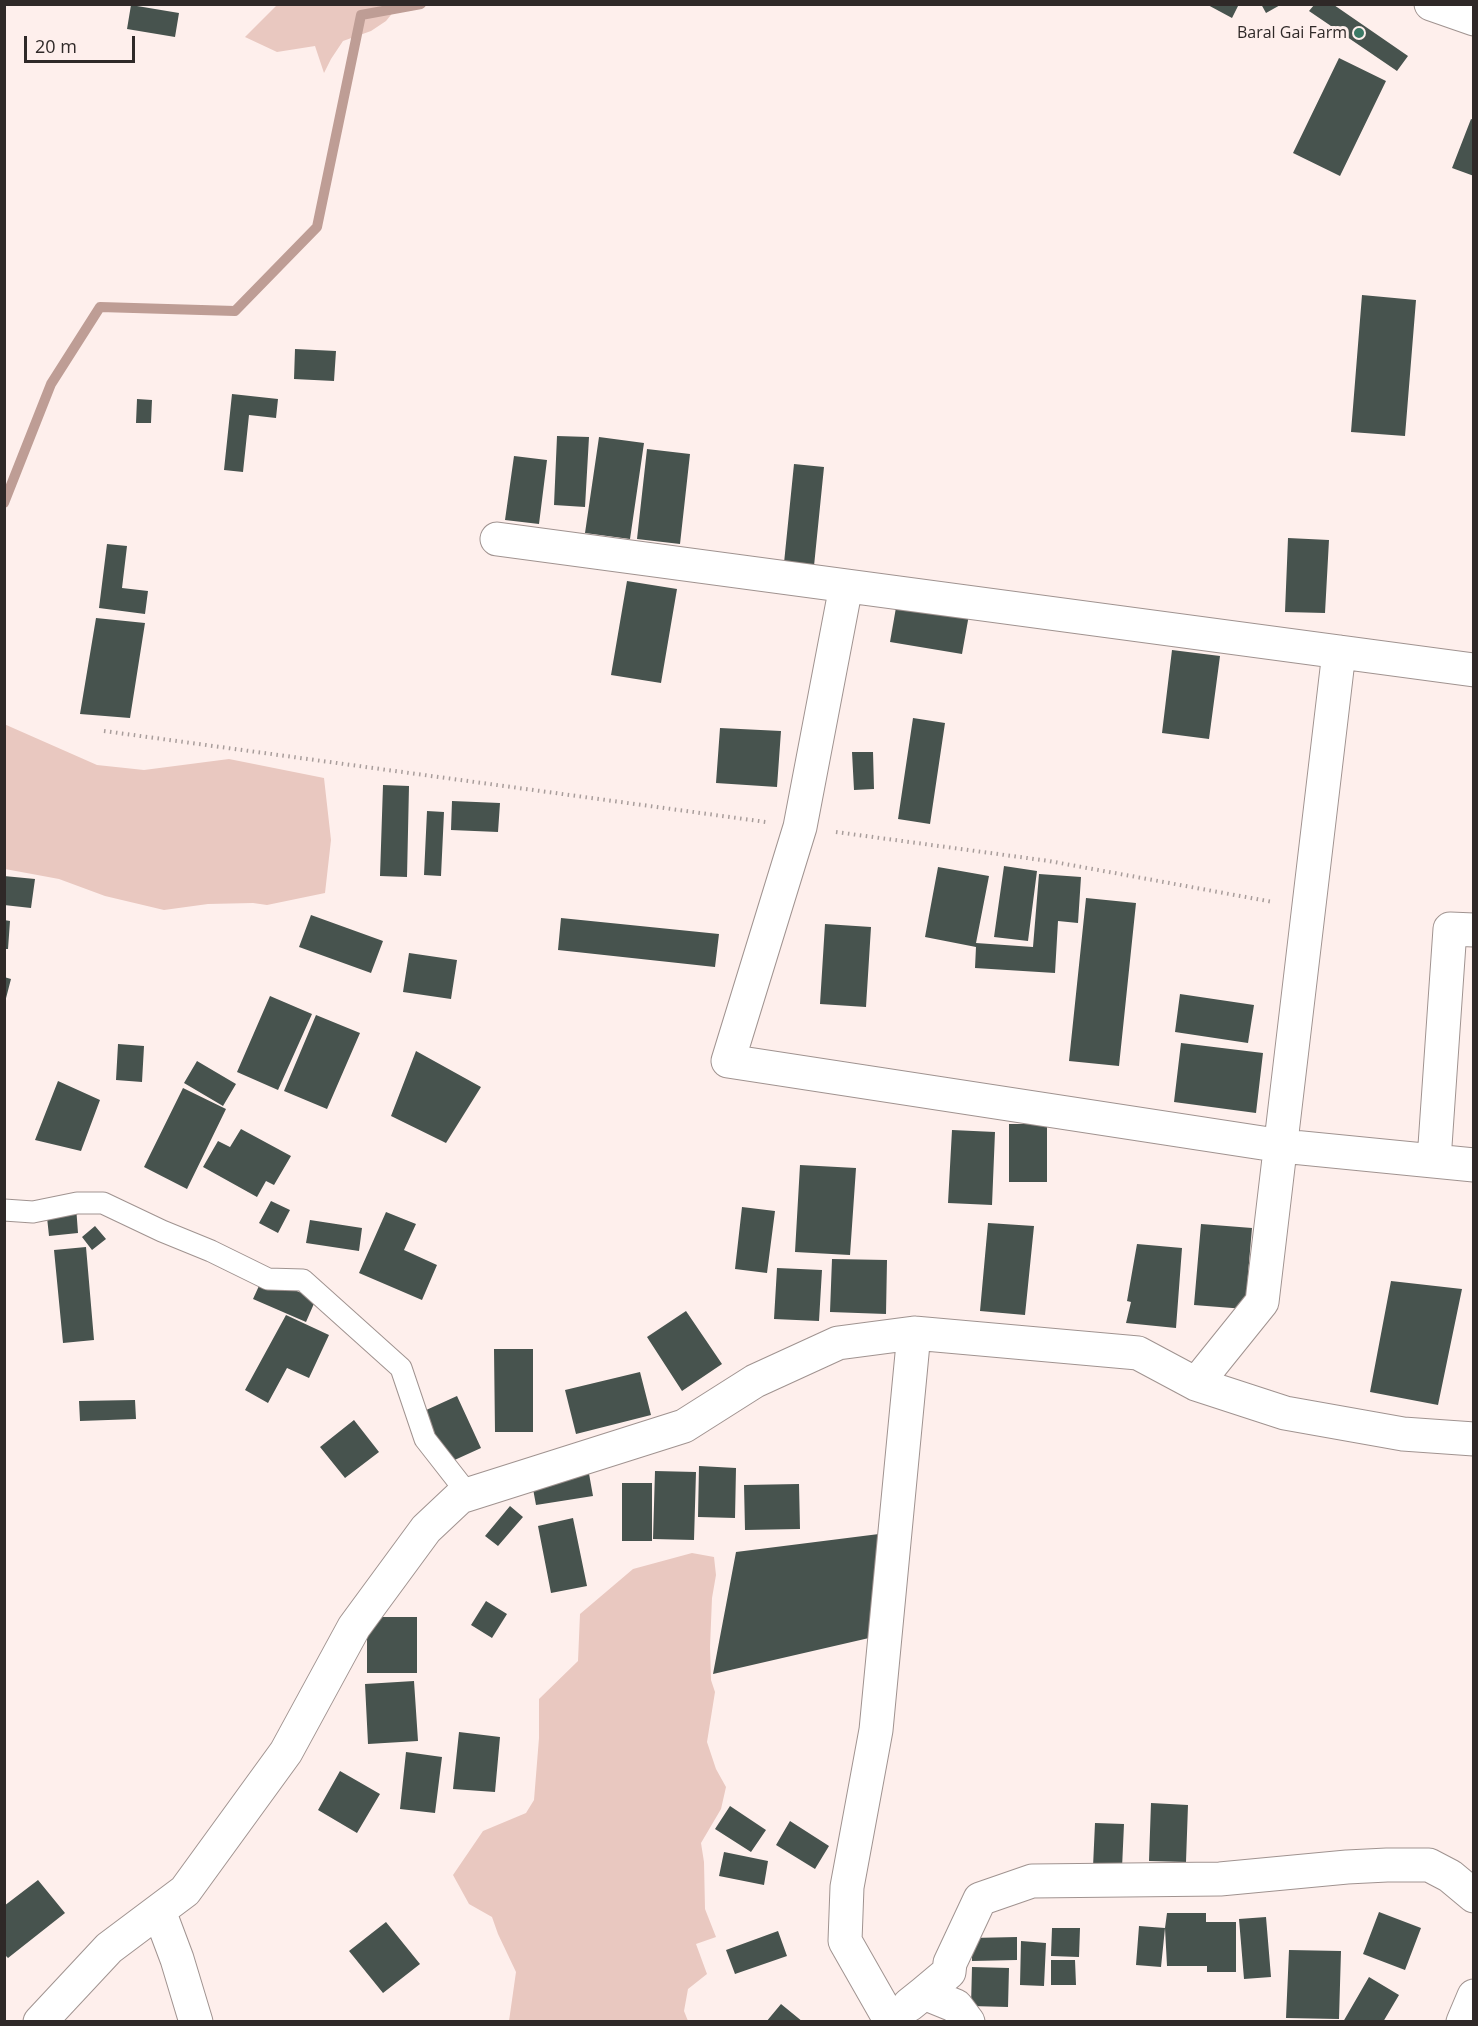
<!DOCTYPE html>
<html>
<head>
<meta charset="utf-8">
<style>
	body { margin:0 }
	#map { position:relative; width:1478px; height:2026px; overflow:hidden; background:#feefec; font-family:"Open Sans",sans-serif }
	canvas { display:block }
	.frame { position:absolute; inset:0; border:6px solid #2f2928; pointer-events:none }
	.scale { position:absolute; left:24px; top:36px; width:111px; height:27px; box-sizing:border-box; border:3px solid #2f2928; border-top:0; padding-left:8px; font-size:18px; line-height:21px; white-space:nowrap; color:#2f2928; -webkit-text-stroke:4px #feefec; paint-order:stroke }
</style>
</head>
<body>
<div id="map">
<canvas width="1478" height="2026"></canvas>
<div class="frame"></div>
<div class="scale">20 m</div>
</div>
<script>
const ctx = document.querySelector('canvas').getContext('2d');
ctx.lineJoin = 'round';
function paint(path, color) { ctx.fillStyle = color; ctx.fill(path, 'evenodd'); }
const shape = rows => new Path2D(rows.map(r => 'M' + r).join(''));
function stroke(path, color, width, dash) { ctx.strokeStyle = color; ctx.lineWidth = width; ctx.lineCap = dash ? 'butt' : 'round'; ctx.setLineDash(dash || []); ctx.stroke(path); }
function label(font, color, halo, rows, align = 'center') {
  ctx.font = font + ' "Open Sans",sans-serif'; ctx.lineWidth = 6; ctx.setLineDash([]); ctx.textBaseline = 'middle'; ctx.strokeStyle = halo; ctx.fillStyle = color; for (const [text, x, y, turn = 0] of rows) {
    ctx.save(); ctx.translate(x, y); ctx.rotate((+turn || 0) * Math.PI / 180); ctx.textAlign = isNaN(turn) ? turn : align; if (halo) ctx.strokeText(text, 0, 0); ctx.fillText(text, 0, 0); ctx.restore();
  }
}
paint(shape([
	[277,5,277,4,399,5,386,21,371,31,343,41,331,59,324,73,315,46,277,52,245,37],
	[4,724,97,765,144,770,229,759,324,778,331,840,325,893,267,905,253,903,208,904,164,910,105,896,59,879,5,869],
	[692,1553,714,1557,716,1575,712,1598,710,1647,711,1680,715,1692,707,1742,716,1769,726,1787,721,1809,701,1843,704,1862,705,1909,716,1937,696,1944,707,1974,688,1989,684,2011,688,2021,509,2021,516,1972,498,1934,492,1917,469,1904,453,1875,483,1831,526,1813,534,1800,539,1738,539,1699,578,1661,580,1614,633,1569]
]), '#e9c8c0');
stroke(shape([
	[4,503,51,384,100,307,235,311,317,227,361,15,421,4]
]), '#be9d95', 10);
paint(shape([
	[1206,4,1239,4,1232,18],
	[1261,4,1282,4,1266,13],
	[131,5,179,13,175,37,127,29],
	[1314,5,1334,5,1408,56,1397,71,1309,11],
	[1339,58,1386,81,1340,176,1293,153],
	[1471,119,1474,120,1474,176,1452,168],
	[1362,295,1416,300,1405,436,1351,432],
	[295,349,336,351,334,381,294,379],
	[232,394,278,399,276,418,249,415,243,472,224,470],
	[137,399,152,400,151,423,136,423],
	[557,436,589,437,585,507,554,505],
	[599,437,644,443,630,539,585,533],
	[647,449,690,454,680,544,637,539],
	[514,456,547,460,539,524,505,520],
	[794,464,824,467,814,566,784,563],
	[1288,538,1329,540,1325,613,1285,612],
	[107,544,127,546,122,588,148,591,145,614,99,608],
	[627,581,677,589,661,683,611,675],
	[898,596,970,609,962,654,890,642],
	[96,618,145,623,130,718,80,714],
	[1172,650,1220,656,1209,739,1162,733],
	[913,718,945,723,930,824,898,819],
	[720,728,781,731,777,787,716,783],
	[852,752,873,752,874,789,854,790],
	[383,785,409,786,407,877,380,876],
	[452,801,500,803,498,832,451,830],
	[427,811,444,812,441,876,424,875],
	[1004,866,1037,871,1028,941,994,937],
	[938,867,989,876,976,943,1033,947,1039,874,1081,877,1078,923,1058,921,1055,973,975,968,976,947,925,937],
	[4,876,35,879,31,908,4,905],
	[1086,898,1136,903,1119,1066,1069,1061],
	[311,915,383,941,371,973,299,947],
	[561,918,719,934,715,967,558,950],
	[4,920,10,921,8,949,4,949],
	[825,924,871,927,866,1007,820,1004],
	[409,953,457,960,451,999,403,992],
	[4,977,11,979,5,1002,4,1002],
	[1180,994,1254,1005,1248,1043,1175,1032],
	[270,996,312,1014,278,1090,237,1072],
	[316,1015,360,1033,327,1109,284,1091],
	[1181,1043,1263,1053,1256,1113,1174,1102],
	[118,1044,144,1046,142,1082,116,1080],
	[416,1051,481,1087,446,1143,391,1116],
	[197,1061,236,1084,223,1106,184,1083],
	[58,1081,100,1100,81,1151,35,1140],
	[183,1088,226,1109,187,1189,144,1167],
	[1009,1124,1047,1124,1047,1182,1009,1182],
	[241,1129,291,1156,274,1185,266,1181,257,1197,203,1167,218,1141,230,1147],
	[952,1130,995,1132,992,1205,948,1203],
	[800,1165,856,1168,850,1255,795,1252],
	[271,1201,290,1210,278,1233,259,1223],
	[76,1206,78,1233,49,1236,46,1208],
	[742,1207,775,1211,767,1273,735,1269],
	[386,1212,416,1224,404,1250,437,1265,422,1300,359,1273],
	[310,1220,362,1228,359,1251,306,1243],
	[988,1223,1034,1226,1025,1315,980,1311],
	[1201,1224,1252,1228,1245,1309,1194,1305],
	[95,1226,106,1239,92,1250,82,1237],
	[1137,1244,1182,1248,1176,1328,1126,1323,1131,1302,1127,1301],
	[86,1247,94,1340,63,1343,54,1250],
	[832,1259,887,1260,886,1314,830,1312],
	[777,1268,822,1270,819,1321,774,1319],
	[263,1277,316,1299,306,1322,253,1299],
	[1391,1281,1462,1289,1438,1405,1370,1392],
	[686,1311,722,1364,682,1391,647,1337],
	[286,1315,329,1335,309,1378,287,1368,268,1403,245,1390],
	[494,1349,533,1349,533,1432,495,1432],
	[640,1372,651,1415,576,1434,565,1390],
	[457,1396,481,1448,448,1463,424,1411],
	[135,1400,136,1419,80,1421,79,1401],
	[354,1420,379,1452,345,1478,320,1447],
	[699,1466,736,1468,735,1518,698,1517],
	[588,1468,593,1496,536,1505,531,1478],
	[655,1471,696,1472,694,1540,653,1539],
	[622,1483,652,1483,652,1541,622,1541],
	[799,1484,800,1529,745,1530,744,1485],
	[510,1506,523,1517,498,1546,485,1536],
	[573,1518,587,1586,551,1593,538,1526],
	[879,1534,869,1638,713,1674,736,1552],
	[486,1601,507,1614,492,1638,471,1625],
	[367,1617,417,1617,417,1673,367,1673],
	[414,1681,418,1741,368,1744,365,1684],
	[459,1732,500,1737,495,1792,453,1789],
	[406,1752,442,1757,435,1813,400,1809],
	[340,1771,380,1794,357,1833,318,1810],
	[1151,1803,1188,1805,1186,1862,1149,1861],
	[730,1806,766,1830,751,1852,715,1829],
	[790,1821,829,1846,815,1869,776,1845],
	[1095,1823,1124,1824,1122,1868,1093,1867],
	[724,1852,768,1861,764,1885,719,1876],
	[38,1880,65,1913,8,1958,4,1954,4,1906],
	[1379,1912,1421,1928,1405,1970,1363,1954],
	[1167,1913,1206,1913,1206,1922,1236,1922,1236,1972,1207,1972,1207,1966,1167,1966,1165,1928],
	[1266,1917,1271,1977,1244,1979,1239,1919],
	[386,1922,420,1964,383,1993,349,1951],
	[1139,1926,1165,1928,1161,1967,1136,1965],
	[1052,1928,1080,1928,1079,1957,1051,1956],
	[778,1931,787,1956,735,1974,726,1950],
	[1017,1937,1017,1960,972,1961,972,1938],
	[1021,1941,1046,1943,1044,1986,1020,1985],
	[1289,1950,1341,1951,1339,2019,1286,2018],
	[1051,1960,1075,1960,1076,1985,1051,1985],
	[972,1967,1009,1968,1008,2007,971,2006],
	[1369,1977,1399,1995,1383,2022,1343,2022],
	[781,2004,803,2022,766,2022]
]), '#47534e');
const lane = shape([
	[4,1210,33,1212,77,1203,103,1203,162,1231,211,1251,268,1279,303,1280,401,1368,425,1439,468,1494]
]);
const street = shape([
	[497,539,1474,670],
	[846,586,800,827,728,1061,1282,1146,1474,1165],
	[1434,1160,1450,929,1474,930],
	[1196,1384,1262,1302,1339,652],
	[159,1911,177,1959,196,2022],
	[924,1993,949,1972,950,1963,980,1899,1032,1881,1220,1879,1347,1867,1387,1865,1429,1865,1450,1876,1474,1896],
	[909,2005,924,1993,956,2006,968,2022],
	[890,2020,845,1941,847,1887,876,1730,914,1333],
	[40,2022,109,1948,185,1891,286,1752,354,1627,426,1529,460,1497,684,1426,755,1381,838,1343,914,1333,1138,1353,1196,1384,1285,1413,1403,1434,1474,1439],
	[1463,2022,1474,1996]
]);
const highway = shape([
	[1431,4,1474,19]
]);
stroke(lane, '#a09390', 23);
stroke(street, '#a09390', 35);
stroke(highway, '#a09390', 35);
stroke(shape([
	[104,731,766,822],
	[836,832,1049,861,1273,902]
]), '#a89d9b', 4, [1.5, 4.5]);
stroke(lane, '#fff', 21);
stroke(street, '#fff', 33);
stroke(highway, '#fff', 33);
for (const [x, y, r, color] of [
	[1359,33,6,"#3b7965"]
]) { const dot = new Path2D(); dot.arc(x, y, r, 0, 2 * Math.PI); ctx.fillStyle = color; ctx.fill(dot); stroke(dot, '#feefec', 2); }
label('16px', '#2f2928', '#feefec', [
	["Baral Gai Farm",1347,33]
], 'right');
</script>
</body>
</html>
